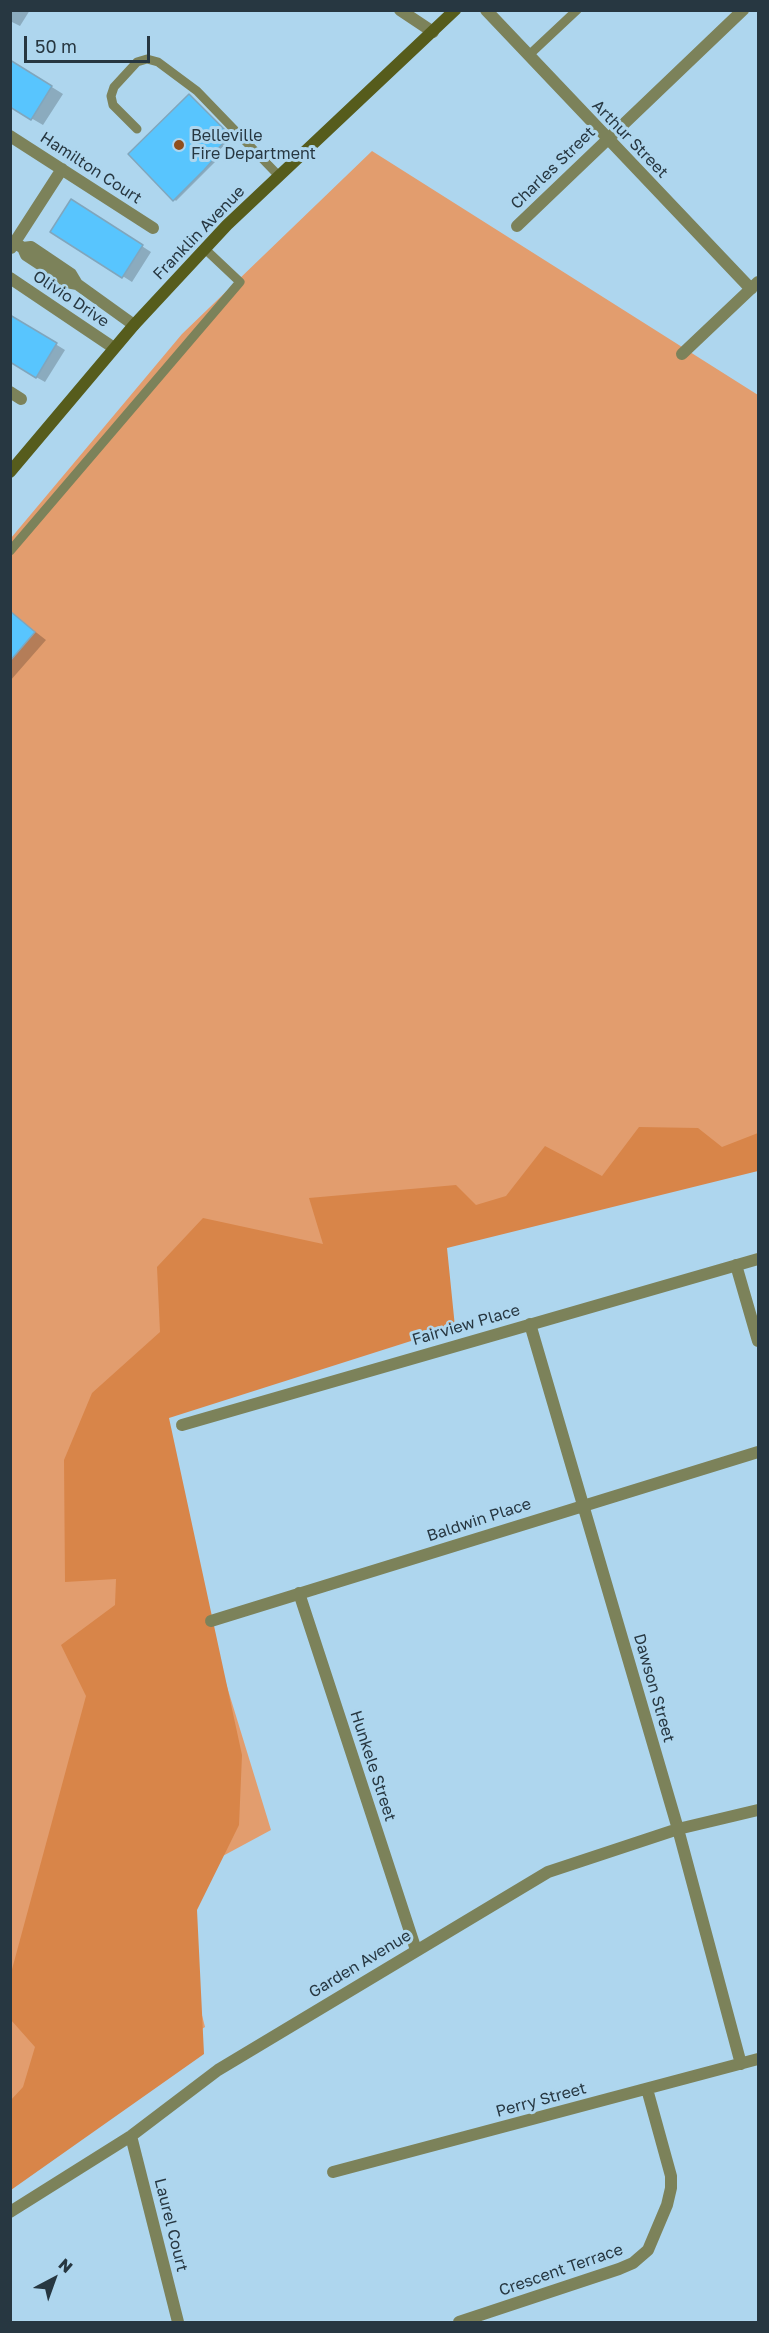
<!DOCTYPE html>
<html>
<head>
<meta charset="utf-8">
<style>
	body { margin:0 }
	#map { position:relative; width:769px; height:2333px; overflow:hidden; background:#aed6ee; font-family:"Golos Text",sans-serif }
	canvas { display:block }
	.frame { position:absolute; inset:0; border:12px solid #273741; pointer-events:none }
	.north { position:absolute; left:24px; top:2249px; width:60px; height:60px; -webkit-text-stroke:4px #aed6ee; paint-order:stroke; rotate:41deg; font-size:16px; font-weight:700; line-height:24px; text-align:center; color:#273741 }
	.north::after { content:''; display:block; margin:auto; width:21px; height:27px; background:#273741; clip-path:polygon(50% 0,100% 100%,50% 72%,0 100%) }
	.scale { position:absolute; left:24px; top:36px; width:126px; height:27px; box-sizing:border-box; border:3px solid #273741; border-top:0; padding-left:8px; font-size:18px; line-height:21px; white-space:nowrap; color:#273741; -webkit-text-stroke:4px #aed6ee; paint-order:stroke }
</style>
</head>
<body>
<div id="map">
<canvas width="769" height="2333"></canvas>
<div class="frame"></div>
<div class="north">N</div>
<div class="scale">50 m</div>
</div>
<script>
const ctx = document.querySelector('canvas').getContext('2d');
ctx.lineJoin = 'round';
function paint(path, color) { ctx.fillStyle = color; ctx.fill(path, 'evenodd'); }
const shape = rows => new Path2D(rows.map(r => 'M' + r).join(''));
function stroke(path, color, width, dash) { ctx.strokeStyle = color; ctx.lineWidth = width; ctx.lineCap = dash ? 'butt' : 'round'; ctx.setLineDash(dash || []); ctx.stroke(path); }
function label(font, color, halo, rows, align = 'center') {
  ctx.font = font + ' "Golos Text",sans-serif'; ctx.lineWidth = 6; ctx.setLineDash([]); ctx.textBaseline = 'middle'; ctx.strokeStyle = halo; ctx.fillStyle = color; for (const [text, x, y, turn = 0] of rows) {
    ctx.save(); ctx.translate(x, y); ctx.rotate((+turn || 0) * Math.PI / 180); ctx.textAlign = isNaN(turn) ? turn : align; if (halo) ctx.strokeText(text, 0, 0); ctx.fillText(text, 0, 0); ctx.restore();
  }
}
paint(shape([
	[372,151,758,395,758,1151,414,1247,143,1413,271,1830,169,1885,205,2027,11,2149,11,538,182,334]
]), '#e29d6e');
paint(shape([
	[639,1127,698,1128,722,1147,758,1133,758,1171,447,1248,455,1327,169,1418,242,1755,239,1825,197,1910,204,2054,11,2190,10,2101,23,2087,35,2047,11,2020,11,1973,86,1696,61,1645,115,1605,116,1579,65,1582,64,1460,92,1393,160,1332,157,1267,203,1218,323,1244,309,1198,456,1185,476,1205,506,1196,545,1146,602,1176]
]), '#d88549');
paint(shape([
	[10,10,30,10,20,26,10,21],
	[10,61,63,94,43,125,31,118],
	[192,97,232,138,211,158,215,162,176,201,174,199],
	[80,206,151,252,132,282,52,231],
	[10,316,65,350,45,382,36,377],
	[10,612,46,640,10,681]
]), '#0003');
const building = shape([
	[10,60,52,86,31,120,10,107,10,60],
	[189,94,231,136,210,156,213,160,204,170,173,201,128,154,189,94],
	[71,199,143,245,122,278,50,232,71,199],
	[10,315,57,343,36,378,10,362,10,315],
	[10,611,35,632,10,661,10,611]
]);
paint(building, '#58c5fe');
stroke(building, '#80a6bd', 1.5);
stroke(shape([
	[529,55,577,10],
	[137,129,113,105,111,96,114,87,137,62,147,59,158,62,197,91,279,176],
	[10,551,240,282,205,249]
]), '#7c825a', 9);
stroke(shape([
	[400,10,433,32],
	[486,10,751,289],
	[10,136,153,228],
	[517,226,743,10],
	[15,243,23,248,26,255,67,282,77,284,134,325],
	[11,248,62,169],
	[23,248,31,247,71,274,77,284],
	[10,278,114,348],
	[682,354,758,282],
	[10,392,21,399],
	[736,1265,758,1341],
	[530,1324,678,1829,741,2064],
	[182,1425,758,1259],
	[299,1593,416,1950],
	[211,1621,758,1452],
	[131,2136,178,2322],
	[333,2172,758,2059],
	[10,2212,131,2136,218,2070,548,1872,678,1829,758,1810],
	[459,2322,619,2269,633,2263,648,2250,667,2205,671,2188,671,2176,647,2089]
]), '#7c825a', 12);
stroke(shape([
	[10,472,134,325,227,225,455,10]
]), '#565c1c', 12);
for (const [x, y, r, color] of [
	[179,145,6,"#904f1b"]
]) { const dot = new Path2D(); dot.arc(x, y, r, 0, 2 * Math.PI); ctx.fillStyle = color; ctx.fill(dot); stroke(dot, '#aed6ee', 2); }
label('16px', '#273741', '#aed6ee', [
	["Belleville",191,136],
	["Fire Department",191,154]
], 'left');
label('16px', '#273741', '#aed6ee', [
	["Arthur Street",630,139,46],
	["Hamilton Court",91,168,33],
	["Charles Street",553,168,-44],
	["Franklin Avenue",199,233,-46],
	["Olivio Drive",71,299,34],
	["Fairview Place",466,1325,-16],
	["Baldwin Place",479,1520,-18],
	["Dawson Street",654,1688,74],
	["Hunkele Street",373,1766,72],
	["Garden Avenue",360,1964,-31],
	["Perry Street",541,2100,-15],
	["Laurel Court",171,2225,76],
	["Crescent Terrace",561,2270,-19]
]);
</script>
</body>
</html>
